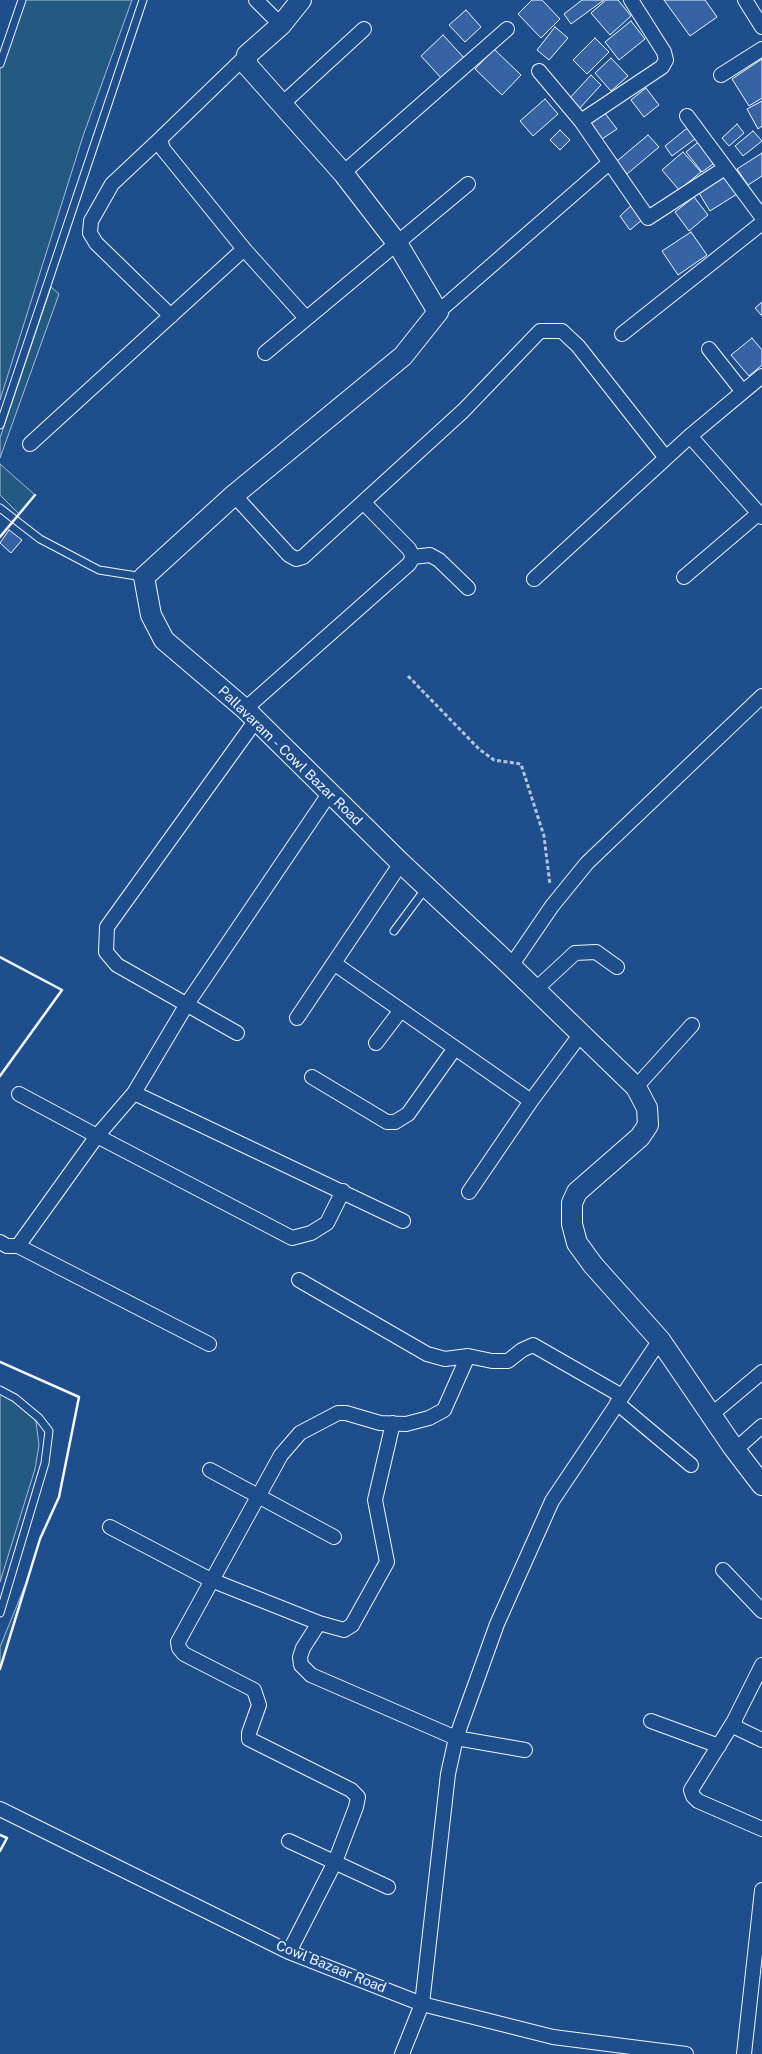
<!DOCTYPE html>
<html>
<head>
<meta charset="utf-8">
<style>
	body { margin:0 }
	canvas { display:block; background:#1f4e8c }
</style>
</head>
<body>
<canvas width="762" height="2054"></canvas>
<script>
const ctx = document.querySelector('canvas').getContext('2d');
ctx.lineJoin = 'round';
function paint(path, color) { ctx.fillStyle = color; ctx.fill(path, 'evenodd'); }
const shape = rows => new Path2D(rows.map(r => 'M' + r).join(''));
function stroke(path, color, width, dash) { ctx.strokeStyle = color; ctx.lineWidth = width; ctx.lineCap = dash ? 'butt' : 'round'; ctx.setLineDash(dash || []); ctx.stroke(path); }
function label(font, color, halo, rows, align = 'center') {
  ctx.font = font + ' "Public Sans",sans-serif'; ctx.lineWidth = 4; ctx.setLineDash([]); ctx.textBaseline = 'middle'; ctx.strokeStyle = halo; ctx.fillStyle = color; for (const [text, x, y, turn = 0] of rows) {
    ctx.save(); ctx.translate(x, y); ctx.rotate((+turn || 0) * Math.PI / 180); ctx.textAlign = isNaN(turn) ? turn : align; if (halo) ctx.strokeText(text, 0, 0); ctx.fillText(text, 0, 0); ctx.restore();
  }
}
const green = shape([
	[20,0,132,0,83,136,0,400,0,62,20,0],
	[51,287,59,294,0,458,0,438,51,287],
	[0,464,35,495,19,514,0,495,0,464],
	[0,1388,24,1403,36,1422,39,1445,35,1469,0,1582,0,1388],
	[24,1588,0,1669,0,1647,24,1588]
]);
paint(green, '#245a82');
stroke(green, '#a8bbd7', 1);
const building = shape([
	[532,0,542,0,560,19,541,38,518,14,532,0],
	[582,0,604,0,571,24,564,14,582,0],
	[606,0,618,0,631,16,610,35,591,13,606,0],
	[664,0,705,0,717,17,690,36,664,0],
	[466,10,481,27,465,42,449,25,466,10],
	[631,21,645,39,619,60,605,42,631,21],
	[555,27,568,38,549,60,537,50,555,27],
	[443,35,466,60,443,80,421,56,443,35],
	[595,38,609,52,587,74,573,60,595,38],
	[494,49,521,75,502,95,475,69,494,49],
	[611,58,628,76,611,91,595,73,611,58],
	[762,59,762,98,749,106,732,79,762,59],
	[591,75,601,85,578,110,567,101,591,75],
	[646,88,659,105,644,117,631,100,646,88],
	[545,99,558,114,533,136,520,121,545,99],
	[762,101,762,126,758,129,747,109,762,101],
	[604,112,617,129,599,141,588,124,604,112],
	[737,124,744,133,729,146,722,138,737,124],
	[691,125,699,136,672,156,665,146,691,125],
	[560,130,570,140,560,150,550,140,560,130],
	[753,131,762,141,743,156,735,146,753,131],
	[648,135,659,147,627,174,617,161,648,135],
	[701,140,717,161,702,172,686,152,701,140],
	[683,152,701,172,679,190,662,170,683,152],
	[762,153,762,176,748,185,737,169,762,153],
	[725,176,737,194,710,211,699,193,725,176],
	[694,197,708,215,689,231,675,212,694,197],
	[633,204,643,219,630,230,620,216,633,204],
	[691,232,707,255,678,275,662,251,691,232],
	[762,302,762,316,755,308,762,302],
	[752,338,762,350,762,365,749,376,731,355,752,338],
	[9,530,22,540,11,553,0,543,9,530]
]);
paint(building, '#3563a3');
stroke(building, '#f2f6ff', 1);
const lane = shape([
	[0,64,22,0],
	[0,425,143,0],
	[0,508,40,539,99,570,143,577],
	[394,931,426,888],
	[0,1390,15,1398,39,1418,49,1431,45,1463,0,1613]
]);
const street = shape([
	[256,0,281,25],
	[745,0,762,27],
	[247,55,160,139,163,149,244,249,306,318],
	[539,71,581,121,648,218,725,168],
	[721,75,762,49],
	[281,105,364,29],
	[687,116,762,217],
	[581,121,662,67,666,60,664,52,631,0],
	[160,139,112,184,91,221,90,233,96,243,171,316],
	[343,173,507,29],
	[438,312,609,163],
	[622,334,762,223],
	[709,349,743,392],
	[265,353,468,184],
	[690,436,762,517],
	[30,444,244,249],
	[234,495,289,555,296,559,303,557,463,411,540,331,562,331,578,346,666,458],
	[413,557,430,555,439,560,468,588],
	[684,577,759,513],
	[534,579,690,436,762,376],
	[245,709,409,564,413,557,409,549,364,503],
	[329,794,187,1004,134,1093,97,1136,292,1238,311,1233,327,1223,343,1191],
	[335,964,531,1101],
	[511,966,552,906,587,863,762,696],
	[535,990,575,953,596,952,617,967],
	[297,1018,401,863],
	[237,1033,117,965,106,952,107,927,256,720],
	[376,1043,401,1010],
	[312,1077,387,1122,395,1122,408,1114,455,1048],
	[636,1087,692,1025],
	[134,1093,403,1221],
	[469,1192,531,1101,580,1035],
	[0,1242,7,1246,18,1246,97,1136,19,1094],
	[18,1246,209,1344],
	[299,1280,427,1354,445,1359,468,1356,492,1361,508,1361,522,1350,533,1345,622,1396],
	[617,1403,691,1465],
	[711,1415,762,1372],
	[393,1423,375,1500,387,1562,352,1625,344,1630,319,1623,303,1648,300,1657,301,1665,311,1675,456,1738,525,1750],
	[735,1450,762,1426],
	[210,1470,334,1537],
	[110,1527,211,1580,319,1623],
	[723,1570,762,1611],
	[762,1665,734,1721,737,1728,762,1740],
	[651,1721,719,1746],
	[734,1721,691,1790,693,1796,698,1801,762,1829],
	[0,1809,289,1952,422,2004,553,2037,686,2054],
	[289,1841,388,1887],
	[289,1952,335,1862,356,1807,358,1797,351,1790,249,1739,249,1733,259,1705,254,1690,184,1654,179,1648,178,1642,281,1455,300,1433,338,1413,346,1413,380,1423,406,1424,429,1418,444,1410,468,1356],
	[402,2054,422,2004,448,1774,456,1738,497,1624,552,1501,660,1340],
	[744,2054,762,1890]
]);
const secondary = shape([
	[301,0,281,25,247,55,247,65,343,173,397,243,438,312,403,356,234,495,144,577,151,615,164,640,245,709,401,863,511,966,636,1087,647,1108,648,1125,640,1137,577,1192,572,1203,572,1224,577,1243,593,1265,660,1340,733,1447,762,1485]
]);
stroke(lane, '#f2f6ff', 9);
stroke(street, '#f2f6ff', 16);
stroke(secondary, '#f2f6ff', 22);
stroke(shape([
	[408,676,479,749,494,760,521,764,544,836,550,885]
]), '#b3c4dc', 3, [4, 2.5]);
stroke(lane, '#1f4e8c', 7);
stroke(street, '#1f4e8c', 14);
stroke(secondary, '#1f4e8c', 20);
stroke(shape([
	[0,537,35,495],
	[0,957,62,990,0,1076],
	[0,1362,79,1397,59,1497,40,1539,0,1669],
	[0,1835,7,1838,0,1851]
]), '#f2f6ff', 2.5);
label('14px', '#f2f6ff', '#1f4e8c', [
	["Pallavaram - Cowl Bazar Road",290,756,44],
	["Cowl Bazaar Road",331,1967,22]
]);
</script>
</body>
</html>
